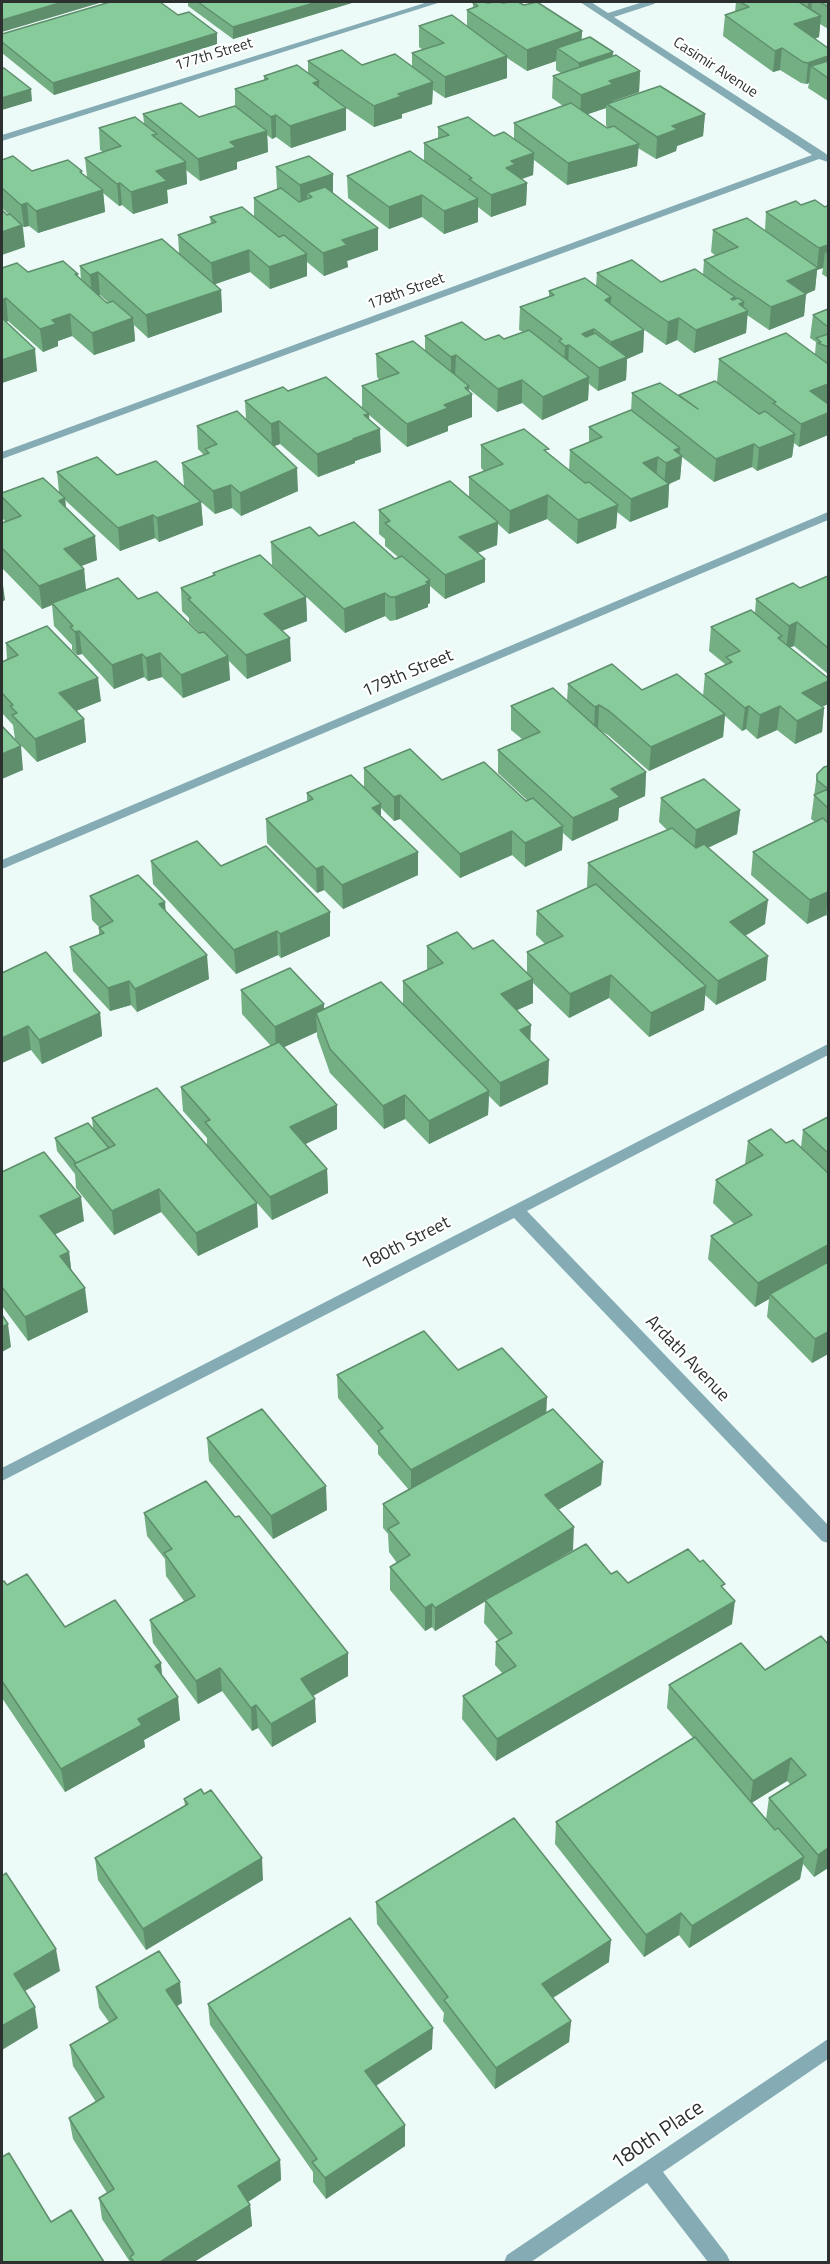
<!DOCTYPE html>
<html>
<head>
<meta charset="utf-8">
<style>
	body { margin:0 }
	#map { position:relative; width:830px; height:2264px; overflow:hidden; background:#edfbf8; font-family:"Titillium Web",sans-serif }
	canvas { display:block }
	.frame { position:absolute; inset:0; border:3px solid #2c3130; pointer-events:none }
</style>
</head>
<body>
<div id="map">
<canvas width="830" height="2264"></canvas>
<div class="frame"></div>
</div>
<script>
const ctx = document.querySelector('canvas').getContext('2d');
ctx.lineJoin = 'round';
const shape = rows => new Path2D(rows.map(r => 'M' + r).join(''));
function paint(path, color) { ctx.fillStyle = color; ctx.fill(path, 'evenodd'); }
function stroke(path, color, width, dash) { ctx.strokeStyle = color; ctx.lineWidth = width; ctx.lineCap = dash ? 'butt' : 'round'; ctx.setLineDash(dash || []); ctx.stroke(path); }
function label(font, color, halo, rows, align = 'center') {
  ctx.font = font + ' "Titillium Web",sans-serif'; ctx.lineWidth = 4.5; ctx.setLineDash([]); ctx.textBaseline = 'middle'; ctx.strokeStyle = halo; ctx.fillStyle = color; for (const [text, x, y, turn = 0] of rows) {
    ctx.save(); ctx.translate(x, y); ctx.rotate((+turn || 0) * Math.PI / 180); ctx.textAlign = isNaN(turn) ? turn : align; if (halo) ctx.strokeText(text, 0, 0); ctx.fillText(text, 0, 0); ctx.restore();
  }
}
paint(shape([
	[428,2,441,2,2,141,2,135,428,2],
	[580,2,591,2,608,13,643,2,656,2,654,4,614,17,825,153,828,156,828,162,819,159,2,459,2,452,812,155,580,2],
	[828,512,828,520,2,869,2,860,828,512],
	[828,1044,828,1055,527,1211,828,1525,828,1543,822,1541,514,1218,2,1481,2,1468,828,1044],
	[828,2039,828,2059,663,2172,727,2255,730,2262,708,2262,647,2183,531,2262,504,2262,507,2255,828,2039]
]), '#85acb5');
paint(shape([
	[188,2,355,2,233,39,188,6],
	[736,2,828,2,828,29,820,24,819,37,815,39,828,48,828,101,808,88,809,83,806,84,801,83,780,70,773,72,723,36,725,15,735,12],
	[473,3,503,3,524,5,582,31,581,40,613,52,612,56,640,71,639,92,613,101,613,102,705,114,703,136,677,146,676,151,656,159,638,148,637,166,567,185,534,160,533,175,522,179,527,183,526,205,491,217,478,207,478,222,444,234,422,217,389,229,348,198,347,176,424,161,424,143,438,138,438,127,514,139,514,123,563,106,552,98,553,76,561,73,556,70,556,61,527,71,507,58,507,78,445,98,433,90,432,104,402,114,402,118,374,127,346,108,346,130,291,148,276,137,272,139,267,135,268,152,237,162,237,169,200,181,186,170,187,184,167,190,168,203,133,214,122,205,119,206,103,193,105,212,38,233,29,226,24,227,23,227,25,247,7,215,9,215,2,208,2,160,32,171,82,171,82,174,87,177,85,158,103,152,100,150,99,128,144,123,143,114,199,117,235,106,235,89,264,80,264,76,308,73,308,61,362,65,412,67,412,53,423,50,419,47,419,26,467,26,467,10,473,8],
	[606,108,606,126,609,128,607,128,587,114],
	[2,34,217,44,54,95,2,53],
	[276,167,333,194,378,228,378,250,347,261,348,267,324,276,307,262,307,276,270,289,250,272,215,284,221,290,222,312,148,338,134,325,135,341,94,355,72,336,58,341,58,346,43,352,8,321,6,322,37,371,2,383,3,389,2,389,2,268,28,272,78,274,78,277,81,280,80,266,179,253,178,235,211,224,210,217,254,217,254,198,277,189],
	[99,295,100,295,109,303,107,303],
	[801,205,825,207,828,205,828,278,822,274,823,268,817,270,815,290,806,294,804,316,769,330,747,315,746,333,694,353,677,340,666,345,636,324,644,330,643,352,627,359,626,380,598,391,589,384,588,400,542,420,522,403,497,412,469,389,472,417,448,426,448,431,407,447,369,415,369,420,381,452,355,461,355,463,318,477,280,444,274,446,298,491,241,516,232,508,215,514,201,502,203,525,159,542,155,538,120,551,65,500,66,507,97,560,81,566,84,569,86,590,138,599,199,633,200,633,189,622,189,618,182,611,181,588,213,575,213,573,306,597,307,621,282,631,291,661,247,679,229,661,230,680,183,698,162,677,148,681,144,677,114,689,82,654,77,655,72,650,72,645,54,626,52,605,42,609,2,568,2,523,6,522,2,518,2,493,59,492,57,472,117,475,184,486,182,463,204,455,198,449,197,426,246,419,245,401,288,391,362,408,362,386,380,380,377,377,376,354,425,350,425,336,485,340,504,339,523,332,519,330,520,307,549,297,549,291,596,286,597,273,661,282,703,275,704,260,716,256,711,252,713,230,765,230,766,212],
	[828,309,828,435,799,447,794,443,792,457,757,471,752,467,714,482,682,457,680,479,669,484,668,507,630,522,617,512,616,528,577,544,547,519,509,534,498,524,497,545,478,553,485,559,485,582,445,599,430,586,430,603,428,604,428,607,396,620,390,621,385,616,345,633,272,565,271,542,319,536,395,559,398,557,385,546,385,539,379,534,379,510,469,497,469,477,484,471,481,468,481,445,548,454,569,471,570,450,589,442,589,427,631,411,632,393,679,396,717,382,719,359,815,354,816,342,810,338,813,315],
	[828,576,828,674,794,646,790,647,828,704,822,707,824,708,822,732,795,744,777,730,757,739,746,729,742,731,725,716,723,737,649,771,608,735,599,730,646,772,645,796,619,808,618,820,572,841,563,833,562,850,525,867,512,855,460,878,400,819,394,821,381,808,381,816,418,875,343,909,324,890,317,893,267,843,266,819,307,802,307,793,364,788,364,768,442,780,527,800,498,773,498,750,522,739,511,730,511,706,567,701,568,684,703,696,705,674,725,665,725,664,709,651,711,627,755,613,756,599,800,588],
	[6,643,101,701,76,711,84,719,86,742,37,762,15,739,13,725,2,713,2,662,7,660],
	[828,766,828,918,826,915,807,924,751,875,753,852,815,822,811,819,817,774],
	[661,798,740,810,737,834,708,848,765,924,745,936,766,980,716,1005,705,995,704,1010,649,1037,609,998,569,1018,533,983,533,1003,516,1010,548,1084,500,1107,489,1096,488,1115,429,1144,405,1119,384,1129,330,1073,317,1036,317,1032,283,1047,337,1129,305,1144,327,1169,328,1193,272,1220,207,1146,207,1138,183,1111,181,1087,271,1046,242,1014,241,990,324,1004,324,1009,403,1005,403,981,427,970,427,946,473,949,527,972,527,952,545,944,536,935,537,911,588,888,587,886,588,863,667,830,659,822],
	[151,861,221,866,330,936,281,958,278,955,236,974,153,884],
	[90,896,165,912,209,979,137,1012,131,1005,110,1011,73,971,70,947,99,935,99,927,92,920],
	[2,973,100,1013,102,1036,42,1064,31,1050],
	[828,1117,828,1354,812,1363,767,1317,769,1299,755,1307,708,1259,711,1236,734,1224,713,1203,716,1180,745,1164,748,1141,786,1143,801,1147,803,1130],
	[92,1118,258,1227,198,1256,161,1212,114,1235,76,1188,75,1174,57,1151,55,1138,93,1129],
	[2,1172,84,1221,55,1234,69,1252,71,1270,88,1312,28,1341,2,1306],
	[458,1370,546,1414,603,1462,601,1485,558,1510,573,1550,513,1584,611,1574,628,1583,724,1590,732,1624,496,1761,462,1719,463,1696,502,1673,495,1665,496,1642,499,1641,484,1623,485,1601,435,1631,432,1627,425,1631,390,1590,390,1567,397,1563,389,1552,388,1534,383,1528,383,1504,409,1490,378,1454,378,1446,338,1398,337,1375],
	[207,1438,327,1510,273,1539,209,1461],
	[144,1513,235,1517,348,1653,348,1676,313,1696,316,1722,272,1747,258,1728,252,1731,222,1691,198,1704,153,1643,150,1620,184,1601,166,1576,165,1559,147,1536],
	[2,1582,65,1627,162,1676,180,1720,144,1740,145,1747,65,1792,2,1698],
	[821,1636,828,1868,814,1877,803,1864,800,1879,689,1948,679,1935,644,1957,555,1844,556,1822,693,1738,667,1708,669,1685,765,1670],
	[787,1781,791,1785,769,1798,766,1819,752,1802],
	[204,1794,263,1880,146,1950,98,1880,95,1858,185,1806,184,1799],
	[376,1902,609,1962,553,1998,571,2021,569,2042,495,2089,443,2021,444,2013,377,1924],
	[96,1987,182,2003,177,2006,280,2160,281,2180,248,2202,250,2205,252,2226,194,2262,130,2262,102,2219,99,2198,107,2193,73,2139,69,2118,96,2102,73,2066,70,2045,109,2022,99,2008],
	[208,2004,432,2049,376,2086,405,2146,326,2199,313,2182,313,2172,210,2025]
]), '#74af84');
paint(shape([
	[63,2,103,2,2,32,2,20],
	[317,2,355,2,233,39,233,27],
	[808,2,812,2,811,18,807,20],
	[821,16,819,37,792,46,794,24],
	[582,31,581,53,557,48,556,61,527,71,527,50],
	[217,33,217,44,54,95,53,83],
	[782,48,780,70,773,72,775,51],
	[613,52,611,74,578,85,579,63],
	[507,56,507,78,445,98,445,77],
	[828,56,828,77,811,66,809,83,806,84,808,63],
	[640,71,639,92,613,101,612,106,607,104,606,108,580,117,581,95,609,81],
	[319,81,319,103,313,83],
	[433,82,432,104,402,114,402,118,374,127,374,106,398,94],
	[31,89,32,101,2,110,2,98],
	[346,108,346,130,291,148,290,126],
	[705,114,703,136,677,146,676,151,656,159,657,137,672,126],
	[276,115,276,137,272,139,271,117],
	[267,131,268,152,237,162,237,169,200,181,198,159,230,142],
	[639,144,637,166,567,185,568,163],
	[534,153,533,175,515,181,527,183,526,205,491,217,491,195,506,168,511,161],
	[186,162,187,184,167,190,168,203,133,214,131,192,156,171],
	[333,174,333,196,312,197,307,193,307,205,301,207,300,185],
	[120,183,122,205,119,206,117,184],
	[103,190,105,212,38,233,36,211],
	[422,195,422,217,389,229,389,207],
	[478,199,478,222,444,234,444,211],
	[27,203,29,226,24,227,21,205],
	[22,225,25,247,2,255,2,232],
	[378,228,378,250,347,261,348,267,324,276,323,253,342,240],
	[828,245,828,254,825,252,823,268,817,270,815,290,806,294,804,316,769,330,771,307,787,281,817,268,819,248],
	[249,250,250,272,213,285,211,263],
	[307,254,307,276,270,289,269,267],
	[98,272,100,295,92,297,90,275],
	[221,290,222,312,148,338,146,315],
	[611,297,610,320,605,300],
	[735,297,733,316,739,304,744,302,743,312,748,311,746,333,694,353,696,330,731,299],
	[6,298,8,321,2,323,2,300],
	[70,314,72,336,58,341,58,346,43,352,40,329,52,320],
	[133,318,135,341,94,355,92,333],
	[679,318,677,340,666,345,668,322],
	[594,329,592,352,582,334],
	[644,330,643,352,627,359,626,380,598,391,599,368,610,364,611,342],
	[569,345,568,367,564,369,565,346],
	[35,349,37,371,2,383,3,389,2,389,2,360],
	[456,355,455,378,451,380,451,357],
	[589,377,588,400,542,420,543,397],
	[522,380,522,403,497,412,498,389],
	[828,384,828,406,810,391],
	[469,386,469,395,472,394,472,417,448,426,448,431,407,447,407,424,444,405,465,388],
	[828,413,828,435,799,447,801,424],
	[369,414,370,433,380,429,381,452,355,461,355,463,318,477,317,454,353,439,364,415],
	[279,421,280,444,272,447,271,424],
	[795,434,792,457,757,471,759,448],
	[754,444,752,467,714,482,716,459],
	[680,448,679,458,682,456,680,479,669,484,668,507,630,522,631,499,664,486,666,463,674,450],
	[658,457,656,480,643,463],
	[297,468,298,491,241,516,240,493],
	[231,485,232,508,215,514,213,491],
	[548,495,547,519,509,534,510,511],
	[65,498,67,521,59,501],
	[201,502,203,525,159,542,157,518],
	[618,505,616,528,577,544,578,520],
	[153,515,155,538,120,551,118,528],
	[498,522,497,545,459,560,459,537],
	[95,536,97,560,66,572,64,549],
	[485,559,485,582,445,599,445,575],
	[84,569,86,592,52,603,52,605,42,609,39,586],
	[2,577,5,600,2,602],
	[430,580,430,603,428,604,428,607,396,620,395,597],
	[385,593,385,616,345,633,344,609],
	[306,597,307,621,265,637,264,614],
	[797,622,794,646,786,649,789,626],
	[79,631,82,654,77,655,75,632],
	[290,638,291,661,247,679,246,655],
	[160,653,162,677,148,681,146,658],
	[142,654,144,677,114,689,112,665],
	[228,656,230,680,183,698,181,675],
	[98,678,101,701,61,717,59,693],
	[828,681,828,704,800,717,802,693],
	[599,705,598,729,594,731,595,707],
	[749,706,746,729,742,731,745,708],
	[780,706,777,730,757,739,760,715],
	[824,708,822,732,795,744,797,721],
	[725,714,723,737,649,771,651,747],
	[84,719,86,742,37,762,35,739],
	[21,746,23,770,2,779,2,754],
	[646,772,645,796,619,808,618,820,572,841,573,818,611,789],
	[400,795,400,819,394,821,394,797],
	[381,804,381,828,372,808],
	[740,810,737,834,694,854,696,830],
	[563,826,562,850,525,867,525,843],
	[512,831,512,855,460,878,460,854],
	[418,852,418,875,343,909,342,885],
	[323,866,324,890,317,893,316,869],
	[828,892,826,915,807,924,810,900],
	[768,900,765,924,727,946,730,922],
	[165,902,167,926,159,904],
	[330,912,330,936,281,958,280,934],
	[277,931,278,955,236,974,234,950],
	[207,955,209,979,137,1012,135,989],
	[768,956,766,980,716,1005,718,981],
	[611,975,609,998,569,1018,570,994],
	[533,979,533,1003,500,1018,501,994],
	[129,981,131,1005,110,1011,108,988],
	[706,986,704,1010,649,1037,651,1013],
	[324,1004,324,1028,316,1013,317,1032,276,1051,275,1027],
	[100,1013,102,1036,42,1064,39,1040],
	[531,1025,530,1049,520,1030],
	[28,1026,31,1050,2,1063,2,1038],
	[549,1060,548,1084,500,1107,500,1083],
	[489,1091,488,1115,429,1144,429,1121],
	[405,1095,405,1119,384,1129,383,1106],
	[337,1105,337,1129,291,1151,290,1127],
	[327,1169,328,1193,272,1220,270,1197],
	[159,1189,161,1212,114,1235,112,1211],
	[81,1197,84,1221,43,1240,40,1216],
	[257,1203,258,1227,198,1256,196,1233],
	[828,1245,828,1267,770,1294,769,1299,755,1307,758,1283],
	[69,1252,72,1275,60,1256],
	[85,1288,88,1312,28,1341,25,1317],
	[8,1324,11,1347,2,1352,2,1327],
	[828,1332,828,1354,812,1363,815,1339],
	[547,1397,546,1421,411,1493,411,1470],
	[603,1462,601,1485,544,1518,545,1495],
	[326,1486,327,1510,273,1539,271,1516],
	[574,1527,573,1550,435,1631,435,1608],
	[735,1601,732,1624,496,1761,497,1739],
	[432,1604,432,1627,425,1631,425,1608],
	[348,1653,348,1676,302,1702,301,1679],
	[161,1663,163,1685,155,1666],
	[220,1668,222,1691,198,1704,196,1681],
	[178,1697,180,1720,144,1740,145,1747,65,1792,61,1769,138,1719],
	[315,1699,316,1722,272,1747,271,1724],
	[256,1705,258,1728,252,1731,251,1708],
	[791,1758,787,1781,750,1804,753,1781],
	[828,1848,828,1868,814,1877,818,1855],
	[804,1857,800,1879,689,1948,692,1926],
	[262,1858,263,1880,146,1950,143,1929],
	[681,1913,679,1935,644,1957,646,1935],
	[611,1940,609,1962,541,2005,542,1984],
	[56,1949,60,1971,18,1995,14,1974],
	[180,1982,182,2003,168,2011,166,1990],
	[35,2007,38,2028,2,2050,2,2026],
	[571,2021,569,2042,495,2089,496,2068],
	[433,2028,432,2049,366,2092,365,2071],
	[405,2125,405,2146,326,2199,325,2178],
	[280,2160,281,2180,240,2207,238,2186],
	[250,2205,252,2226,194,2262,160,2262]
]), '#5e8e6c');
const building = shape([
	[2,2,63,2,2,20,2,2],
	[110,2,160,2,178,15,189,12,217,33,53,83,2,42,2,34,110,2],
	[198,2,317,2,233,27,198,2],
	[480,2,485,2,488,3,494,2,500,2,503,3,509,2,518,2,524,5,537,2,582,31,527,50,467,10,478,6,473,3,480,2],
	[740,2,799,2,821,16,794,24,828,48,828,56,808,63,803,62,782,48,775,51,725,15,749,7,740,2],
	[820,2,828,2,828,7,820,2],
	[452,15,507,56,445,77,412,53,444,43,419,26,452,15],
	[590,37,613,52,579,63,557,48,590,37],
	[342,50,362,65,395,54,433,82,398,94,402,96,374,106,308,61,342,50],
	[616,55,640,71,609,81,613,84,581,95,553,76,616,55],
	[828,61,828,78,811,66,828,61],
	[297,65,319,81,313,83,346,108,290,126,276,115,271,117,235,89,268,79,264,76,297,65],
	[4,68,31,89,2,98,2,69,4,68],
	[660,86,705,114,672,126,678,129,657,137,607,104,660,86],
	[181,103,199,117,235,106,267,131,230,142,236,147,198,159,143,114,181,103],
	[571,103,607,128,614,126,639,144,568,163,514,123,571,103],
	[135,117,157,134,152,135,186,162,156,171,167,181,131,192,120,183,117,184,85,158,121,146,99,128,135,117],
	[468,117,494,136,504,132,534,153,511,161,516,164,506,168,527,183,491,195,469,179,472,178,424,143,449,135,438,127,468,117],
	[410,151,478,199,444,211,422,195,389,207,347,176,410,151],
	[13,156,32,171,68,160,82,171,80,172,103,190,36,211,27,203,21,205,2,188,2,160,13,156],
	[309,156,333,174,300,185,276,167,309,156],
	[325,187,378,228,342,240,347,245,323,253,254,198,281,188,299,202,312,197,307,193,325,187],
	[815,200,825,207,828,205,828,245,819,248,766,212,796,201,801,205,815,200],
	[242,207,279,237,284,235,307,254,269,267,249,250,211,263,178,235,216,222,210,217,242,207],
	[2,210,7,215,10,214,22,225,2,232,2,210],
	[747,218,818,268,787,281,806,294,771,307,727,277,704,260,738,247,713,230,747,218],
	[162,239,221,290,146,315,98,272,90,275,80,266,162,239],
	[632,260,661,282,695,269,735,297,731,299,733,300,738,298,744,302,739,304,748,311,696,330,679,318,668,322,597,273,632,260],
	[63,261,78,274,75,274,107,303,113,301,133,318,92,333,70,314,52,320,56,324,40,329,6,298,2,300,2,268,17,263,28,272,63,261],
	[585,278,611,297,605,300,644,330,611,342,594,329,582,334,586,337,595,333,627,357,599,368,569,345,565,346,559,341,562,339,520,307,554,295,549,291,585,278],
	[828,309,828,327,813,315,828,309],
	[2,318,35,349,2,360,2,318],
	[462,322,485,340,499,335,504,339,529,330,589,377,543,397,522,380,498,389,456,355,451,357,425,336,462,322],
	[786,333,828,364,828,384,810,391,828,404,828,413,801,424,773,403,776,402,719,359,786,333],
	[828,334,828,347,818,343,821,342,816,338,828,334],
	[413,341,469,386,465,388,472,394,444,405,448,408,407,424,362,386,399,373,376,354,413,341],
	[326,377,369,414,364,415,380,429,353,439,354,440,317,454,279,421,271,424,245,401,283,387,288,391,326,377],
	[715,381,759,414,765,411,795,434,759,448,754,444,716,459,632,393,660,383,698,409,679,395,715,381],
	[631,410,680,448,674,450,682,456,666,463,658,457,643,463,669,484,631,499,570,450,602,437,589,427,631,410],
	[237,411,297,468,240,493,231,485,213,491,182,463,209,453,205,449,217,444,197,426,237,411],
	[524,429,549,449,544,450,585,483,589,482,618,505,578,520,548,495,510,511,469,477,503,464,481,445,524,429],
	[97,457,117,475,156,461,201,502,157,518,153,515,118,528,57,472,97,457],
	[43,478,65,498,59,501,95,536,64,549,84,569,39,586,2,548,2,523,21,516,2,497,2,493,43,478],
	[450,481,498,522,459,537,485,559,445,575,385,523,390,521,379,510,450,481],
	[354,522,395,559,402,556,430,580,426,582,428,584,395,597,390,597,385,593,344,609,271,542,310,527,319,536,354,522],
	[260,555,306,597,264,614,290,638,246,655,188,599,191,598,181,588,215,575,213,573,260,555],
	[828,576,828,648,797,622,789,626,756,599,793,583,800,588,828,576],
	[118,578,138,599,157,592,199,633,204,632,228,656,181,675,160,653,146,658,142,654,112,665,79,631,75,632,70,627,73,626,52,603,118,578],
	[751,610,782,636,778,638,828,678,828,681,802,693,824,708,797,721,780,706,760,715,749,706,745,708,705,674,732,662,726,657,740,651,711,627,751,610],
	[47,626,98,678,59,693,84,719,35,739,12,715,17,713,10,706,13,705,2,693,2,662,18,655,6,643,47,626],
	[612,664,642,690,677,674,725,714,651,747,609,711,599,705,595,707,568,684,612,664],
	[553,688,646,772,611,789,620,797,573,818,498,750,540,732,511,706,553,688],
	[2,726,21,746,2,754,2,726],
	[410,749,442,780,484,762,526,801,533,798,563,826,525,843,512,831,460,854,400,795,394,797,364,768,410,749],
	[828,766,828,808,814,795,828,789,817,780,817,774,824,767,828,766],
	[351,775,381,804,372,808,418,852,342,885,323,866,316,869,266,819,313,799,307,793,351,775],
	[704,779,740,810,696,830,661,798,704,779],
	[823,818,828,823,828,892,810,900,753,852,823,818],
	[672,828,696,848,704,844,768,900,730,922,768,956,718,981,588,863,672,828],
	[197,841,221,866,266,846,330,912,280,934,277,931,234,950,151,861,197,841],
	[138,875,165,902,159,904,207,955,135,989,129,981,108,988,70,947,104,933,99,928,113,921,90,896,138,875],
	[596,884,706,986,651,1013,611,975,570,994,527,952,563,936,537,911,596,884],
	[457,932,473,949,493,940,533,979,501,994,531,1025,520,1030,549,1060,500,1083,403,981,443,963,427,946,457,932],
	[46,952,100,1013,39,1040,28,1026,2,1038,2,973,46,952],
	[290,968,324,1004,275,1027,241,990,290,968],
	[381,982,489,1091,429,1121,405,1095,383,1106,330,1049,316,1013,381,982],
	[279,1042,337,1105,290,1127,327,1169,270,1197,205,1122,210,1120,181,1087,279,1042],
	[157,1088,257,1203,196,1233,159,1189,112,1211,74,1164,115,1145,92,1118,157,1088],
	[828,1117,828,1153,803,1130,828,1117],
	[88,1123,109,1148,76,1163,55,1138,88,1123],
	[771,1129,786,1143,793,1140,828,1173,828,1245,758,1283,711,1236,752,1215,716,1180,763,1155,748,1141,771,1129],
	[44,1152,81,1197,40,1216,69,1252,60,1256,85,1288,25,1317,2,1287,2,1172,44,1152],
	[828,1262,828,1332,815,1339,770,1294,828,1262],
	[2,1315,8,1324,2,1327,2,1315],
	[424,1331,458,1370,502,1348,547,1397,411,1470,378,1431,383,1428,337,1375,424,1331],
	[262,1409,326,1486,271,1516,207,1438,262,1409],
	[553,1409,603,1462,545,1495,574,1527,435,1608,432,1604,425,1608,390,1567,410,1555,388,1529,399,1523,383,1504,553,1409],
	[206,1481,235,1517,239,1516,348,1653,301,1679,315,1699,271,1724,256,1705,251,1708,220,1668,196,1681,150,1620,195,1596,164,1553,172,1549,144,1513,206,1481],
	[586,1544,611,1574,617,1571,628,1583,688,1549,700,1562,703,1560,725,1584,721,1586,735,1601,497,1739,463,1696,516,1666,496,1642,512,1633,485,1600,586,1544],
	[27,1574,65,1627,115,1600,161,1663,155,1666,178,1697,138,1719,142,1725,61,1769,2,1681,2,1582,4,1581,7,1585,27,1574],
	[821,1636,828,1644,828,1848,818,1855,769,1798,806,1775,791,1758,753,1781,669,1685,741,1643,765,1670,821,1636],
	[695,1737,775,1830,778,1828,804,1857,692,1926,681,1913,646,1935,556,1822,695,1737],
	[201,1789,204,1794,211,1790,262,1858,143,1929,95,1858,188,1804,184,1799,201,1789],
	[514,1818,611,1940,542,1984,571,2021,496,2068,444,2000,448,1997,376,1902,514,1818],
	[6,1873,56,1949,14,1974,35,2007,2,2026,2,1876,6,1873],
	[350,1918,433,2028,365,2071,405,2125,325,2178,312,2162,317,2159,208,2004,350,1918],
	[159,1951,180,1982,166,1990,280,2160,238,2186,250,2205,160,2262,134,2262,130,2257,134,2254,99,2198,114,2189,69,2118,104,2097,70,2045,117,2018,96,1987,159,1951],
	[9,2153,51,2222,71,2210,104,2262,2,2262,2,2157,9,2153]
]);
paint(building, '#87cb9a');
stroke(building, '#5e8e6c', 1.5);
label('15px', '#2c3130', '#fff', [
	["177th Street",214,55,-17],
	["Casimir Avenue",715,68,33],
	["178th Street",406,292,-20]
]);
label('18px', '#2c3130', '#fff', [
	["179th Street",408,674,-23],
	["180th Street",406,1244,-27],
	["Ardath Avenue",687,1359,46]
]);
label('21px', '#2c3130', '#fff', [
	["180th Place",658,2136,-34]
]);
</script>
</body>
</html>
